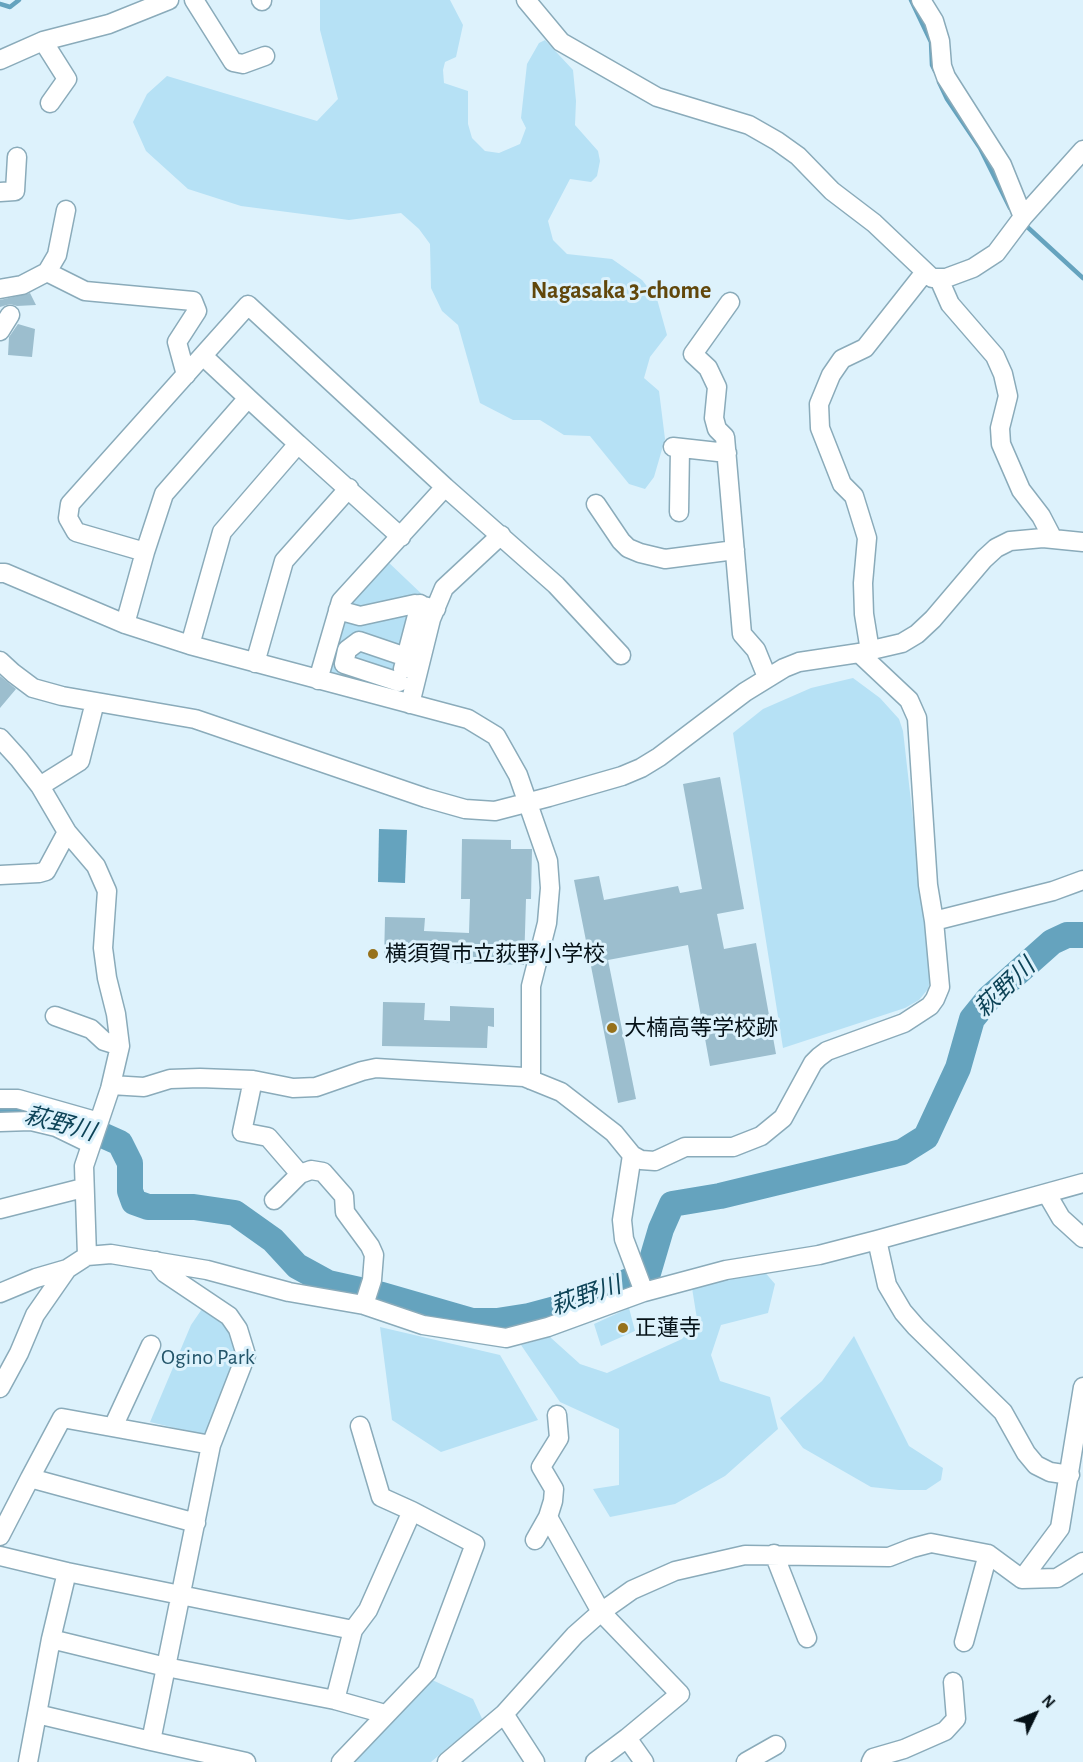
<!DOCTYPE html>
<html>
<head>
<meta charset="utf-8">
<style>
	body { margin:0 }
	#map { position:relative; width:1083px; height:1762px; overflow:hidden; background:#ddf2fc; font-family:"Alegreya Sans",sans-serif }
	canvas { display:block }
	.north { position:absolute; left:1005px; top:1684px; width:60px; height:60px; -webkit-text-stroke:4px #ddf2fc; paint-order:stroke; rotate:47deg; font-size:16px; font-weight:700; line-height:24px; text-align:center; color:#051117 }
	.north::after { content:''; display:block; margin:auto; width:21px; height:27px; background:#051117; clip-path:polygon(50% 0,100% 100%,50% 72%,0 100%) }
</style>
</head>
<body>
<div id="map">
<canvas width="1083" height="1762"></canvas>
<div class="north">N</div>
</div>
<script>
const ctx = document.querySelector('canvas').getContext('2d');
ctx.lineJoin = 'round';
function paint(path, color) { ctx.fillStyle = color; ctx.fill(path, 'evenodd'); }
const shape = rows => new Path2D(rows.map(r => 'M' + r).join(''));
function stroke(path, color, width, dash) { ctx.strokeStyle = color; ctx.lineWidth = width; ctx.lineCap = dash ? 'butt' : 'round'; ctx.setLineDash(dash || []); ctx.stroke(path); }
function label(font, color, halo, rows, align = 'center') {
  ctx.font = font + ' "Alegreya Sans","Noto Sans JP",sans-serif'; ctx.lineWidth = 6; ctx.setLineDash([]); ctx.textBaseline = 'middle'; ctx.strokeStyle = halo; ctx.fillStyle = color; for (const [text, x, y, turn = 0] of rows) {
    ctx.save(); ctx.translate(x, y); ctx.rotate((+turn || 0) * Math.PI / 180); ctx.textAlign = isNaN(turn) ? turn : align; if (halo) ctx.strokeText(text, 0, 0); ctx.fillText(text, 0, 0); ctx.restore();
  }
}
paint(shape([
	[320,0,450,0,463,25,456,57,445,62,443,70,444,83,468,91,468,124,472,138,485,151,499,153,520,144,526,128,521,118,527,64,539,43,545,40,573,70,576,101,575,125,598,151,600,161,597,176,591,182,570,179,548,221,553,240,567,254,612,259,642,280,657,299,667,335,650,357,644,378,659,391,665,439,654,477,645,489,629,484,590,436,564,435,540,420,513,420,480,403,458,325,442,311,431,288,430,244,419,229,401,213,349,220,241,206,188,189,146,151,133,122,147,94,167,76,317,121,338,99,320,30],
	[386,560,427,599,404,696,327,675,349,603],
	[853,678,880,698,899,719,903,731,931,977,928,989,919,1000,905,1008,783,1048,733,733,763,709,811,688],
	[763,1270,775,1284,768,1313,721,1325,711,1355,720,1381,770,1397,778,1429,725,1476,675,1504,610,1517,593,1489,619,1485,619,1429,560,1402,521,1345,550,1337,580,1364,607,1373,682,1339,697,1319,692,1288,725,1277],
	[204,1306,225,1319,240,1356,204,1435,150,1422,191,1325],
	[629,1308,635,1331,601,1346,594,1324],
	[380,1327,500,1355,538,1420,441,1452,392,1420],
	[854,1336,909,1446,943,1468,941,1480,926,1490,899,1490,871,1487,803,1448,780,1418,822,1381],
	[428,1678,473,1699,485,1725,452,1744,431,1762,349,1762]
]), '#b6e1f5');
paint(shape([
	[379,829,407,830,405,883,378,882]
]), '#65a3be');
stroke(shape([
	[911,0,931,42,932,65,935,71],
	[0,4,10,7,19,0],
	[939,82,947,99,980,148,1010,208],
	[1023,223,1083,278]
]), '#65a3be', 4.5);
stroke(shape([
	[0,1109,20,1110,82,1126,120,1143,130,1163,130,1191,134,1202,148,1207,194,1207,235,1213,273,1240,297,1266,328,1283,382,1295,472,1321,497,1321,529,1316,570,1305,648,1273,661,1229,672,1204,720,1196,902,1152,926,1137,958,1068,972,1019,989,998,1052,942,1067,935,1083,935]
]), '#65a3be', 26);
paint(shape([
	[30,293,36,305,17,306,10,304,0,307,0,300],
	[18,324,35,329,32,357,8,355,9,337],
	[0,676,16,689,0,708],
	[720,777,744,909,717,914,724,949,756,943,776,1054,710,1066,688,945,608,960,636,1099,618,1103,574,880,599,876,604,900,678,886,680,893,702,889,683,784],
	[462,839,511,840,511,849,532,849,531,899,526,899,524,965,384,961,385,917,425,918,424,931,469,933,470,899,461,899],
	[383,1002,425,1003,424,1020,450,1021,450,1006,494,1008,494,1027,488,1026,487,1048,382,1046]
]), '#9cbece');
const minor = shape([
	[194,0,233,62,243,64,265,56],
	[261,0,262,1],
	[526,0,561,42,657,97,749,125,777,141,798,156,832,191,874,223,932,278,946,278,973,268,996,253,1023,217,1083,150],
	[921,0,934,21,940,41,942,66,946,77,1002,165,1023,217],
	[43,41,67,79,50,103],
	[0,60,43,41,109,24,169,0],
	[0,192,15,191,17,157],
	[47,272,85,291,193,301,197,311,177,342,186,375],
	[939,279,950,304,995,356,1003,374,1008,396,1000,428,1001,444,1021,490,1041,516,1053,539],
	[0,289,22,285,47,272,57,255,66,210],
	[730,302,693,354,708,368,717,387,714,418,717,429,725,437,742,634,756,650,767,677],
	[0,331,10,315],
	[298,444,401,537],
	[673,447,727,453],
	[445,487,556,585,621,655],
	[596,504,621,541,628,548,640,553,665,559,735,550],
	[679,512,680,448],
	[145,552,164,494,248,398,203,356],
	[0,573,5,573,125,624,190,645,468,719,496,736,518,775,548,861,550,888,547,923,531,986,531,1080],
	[338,610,360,616,415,604,436,609],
	[125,624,145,552,76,532,68,518,70,504,248,305,445,487,341,601,318,680],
	[190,645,222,532,298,444,248,398],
	[870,651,864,614,863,583,867,538,854,496,842,484,820,428,819,404,831,375,842,359,865,348,925,272],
	[0,661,13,673,33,688,62,696,195,719,426,798,465,809,495,811,549,797,622,776,641,768,659,757,745,692,784,668,799,662,859,653,902,643,917,634,933,619,984,559,996,548,1010,541,1043,538,1083,542],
	[255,663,284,561,349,488],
	[403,669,420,604],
	[399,682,344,664,347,650,359,641,406,657],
	[410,704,431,619,444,588,501,535],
	[0,738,19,759,40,786,67,832,96,866,107,891,103,948,107,978,116,1014,120,1046,110,1089,84,1166,87,1256],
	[40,786,80,761,95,702],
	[0,875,39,873,46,871,67,832],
	[934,921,1053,891,1083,880],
	[55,1016,91,1029,104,1041,120,1046],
	[253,1080,242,1132,268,1137,300,1174,311,1170,323,1172,344,1196,345,1212,370,1246,374,1255,372,1280,364,1305],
	[0,1099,18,1099,99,1122],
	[0,1122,31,1121,56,1127,91,1144],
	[632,1155,641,1160,655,1161,685,1147,733,1147,761,1136,783,1118,813,1063,819,1057,827,1051,904,1023,930,1006,935,999,940,987,934,921,928,885,917,718,909,700,859,653],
	[1047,1194,1061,1218,1083,1238],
	[274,1200,300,1174],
	[0,1209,83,1188],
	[877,1240,887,1285,903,1312,916,1327,1003,1412,1026,1453,1036,1465,1050,1472,1070,1475],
	[156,1261,165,1273,229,1316,238,1329,246,1355,211,1445,151,1741,246,1762],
	[644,1292,726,1270,819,1255,877,1240,1083,1183],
	[0,1293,36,1278,67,1269,87,1256,111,1254,207,1270,289,1292,364,1305,423,1325,506,1338,548,1327,644,1292,624,1239,622,1220,632,1155,614,1133,561,1092,524,1077,376,1068,362,1071,316,1087,293,1088,253,1080,200,1078,170,1079,144,1087,111,1085],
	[0,1388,19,1353,35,1315,67,1269],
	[557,1415,559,1438,541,1467,554,1489,553,1501,548,1517,601,1612,632,1590,675,1571,745,1555,889,1557,912,1548,931,1543,988,1554,1022,1579,1060,1528,1083,1387],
	[360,1426,381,1497,412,1511],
	[113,1427,151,1345],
	[30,1478,62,1418,211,1445],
	[0,1536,30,1478,196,1523],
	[535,1540,548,1517],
	[774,1554,807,1638],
	[0,1556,67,1572,353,1630,368,1610,412,1511,475,1544,427,1672,341,1762],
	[1022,1579,1057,1578,1083,1562],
	[51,1639,166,1667,335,1700,385,1714],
	[964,1642,988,1554],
	[335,1700,353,1630],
	[37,1714,151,1741],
	[504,1714,535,1762],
	[28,1762,51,1639,67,1572],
	[447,1762,504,1714,575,1635,601,1612,680,1694,627,1738,644,1762],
	[595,1762,627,1738],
	[746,1762,776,1745],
	[871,1762,873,1758,904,1749,945,1731,956,1719,953,1682]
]);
stroke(minor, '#8aabba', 21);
stroke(minor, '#fff', 18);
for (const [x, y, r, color] of [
	[373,954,6,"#96711b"],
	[612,1028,6,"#96711b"],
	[623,1328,6,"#96711b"]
]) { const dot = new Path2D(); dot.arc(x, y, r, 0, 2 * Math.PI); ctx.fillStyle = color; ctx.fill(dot); stroke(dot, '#ddf2fc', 2); }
label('22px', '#051117', '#ddf2fc', [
	["横須賀市立荻野小学校",385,954],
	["大楠高等学校跡",624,1028],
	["正蓮寺",635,1328]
], 'left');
label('22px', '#225469', '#ddf2fc', [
	["Ogino Park",208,1357]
]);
label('bold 24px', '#61470b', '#ddf2fc', [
	["Nagasaka 3-chome",621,291]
]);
label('italic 24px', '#0d4357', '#ddf2fc', [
	["萩野川",1005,988,-44],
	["萩野川",60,1124,15],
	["萩野川",586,1296,-19]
]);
</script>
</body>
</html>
